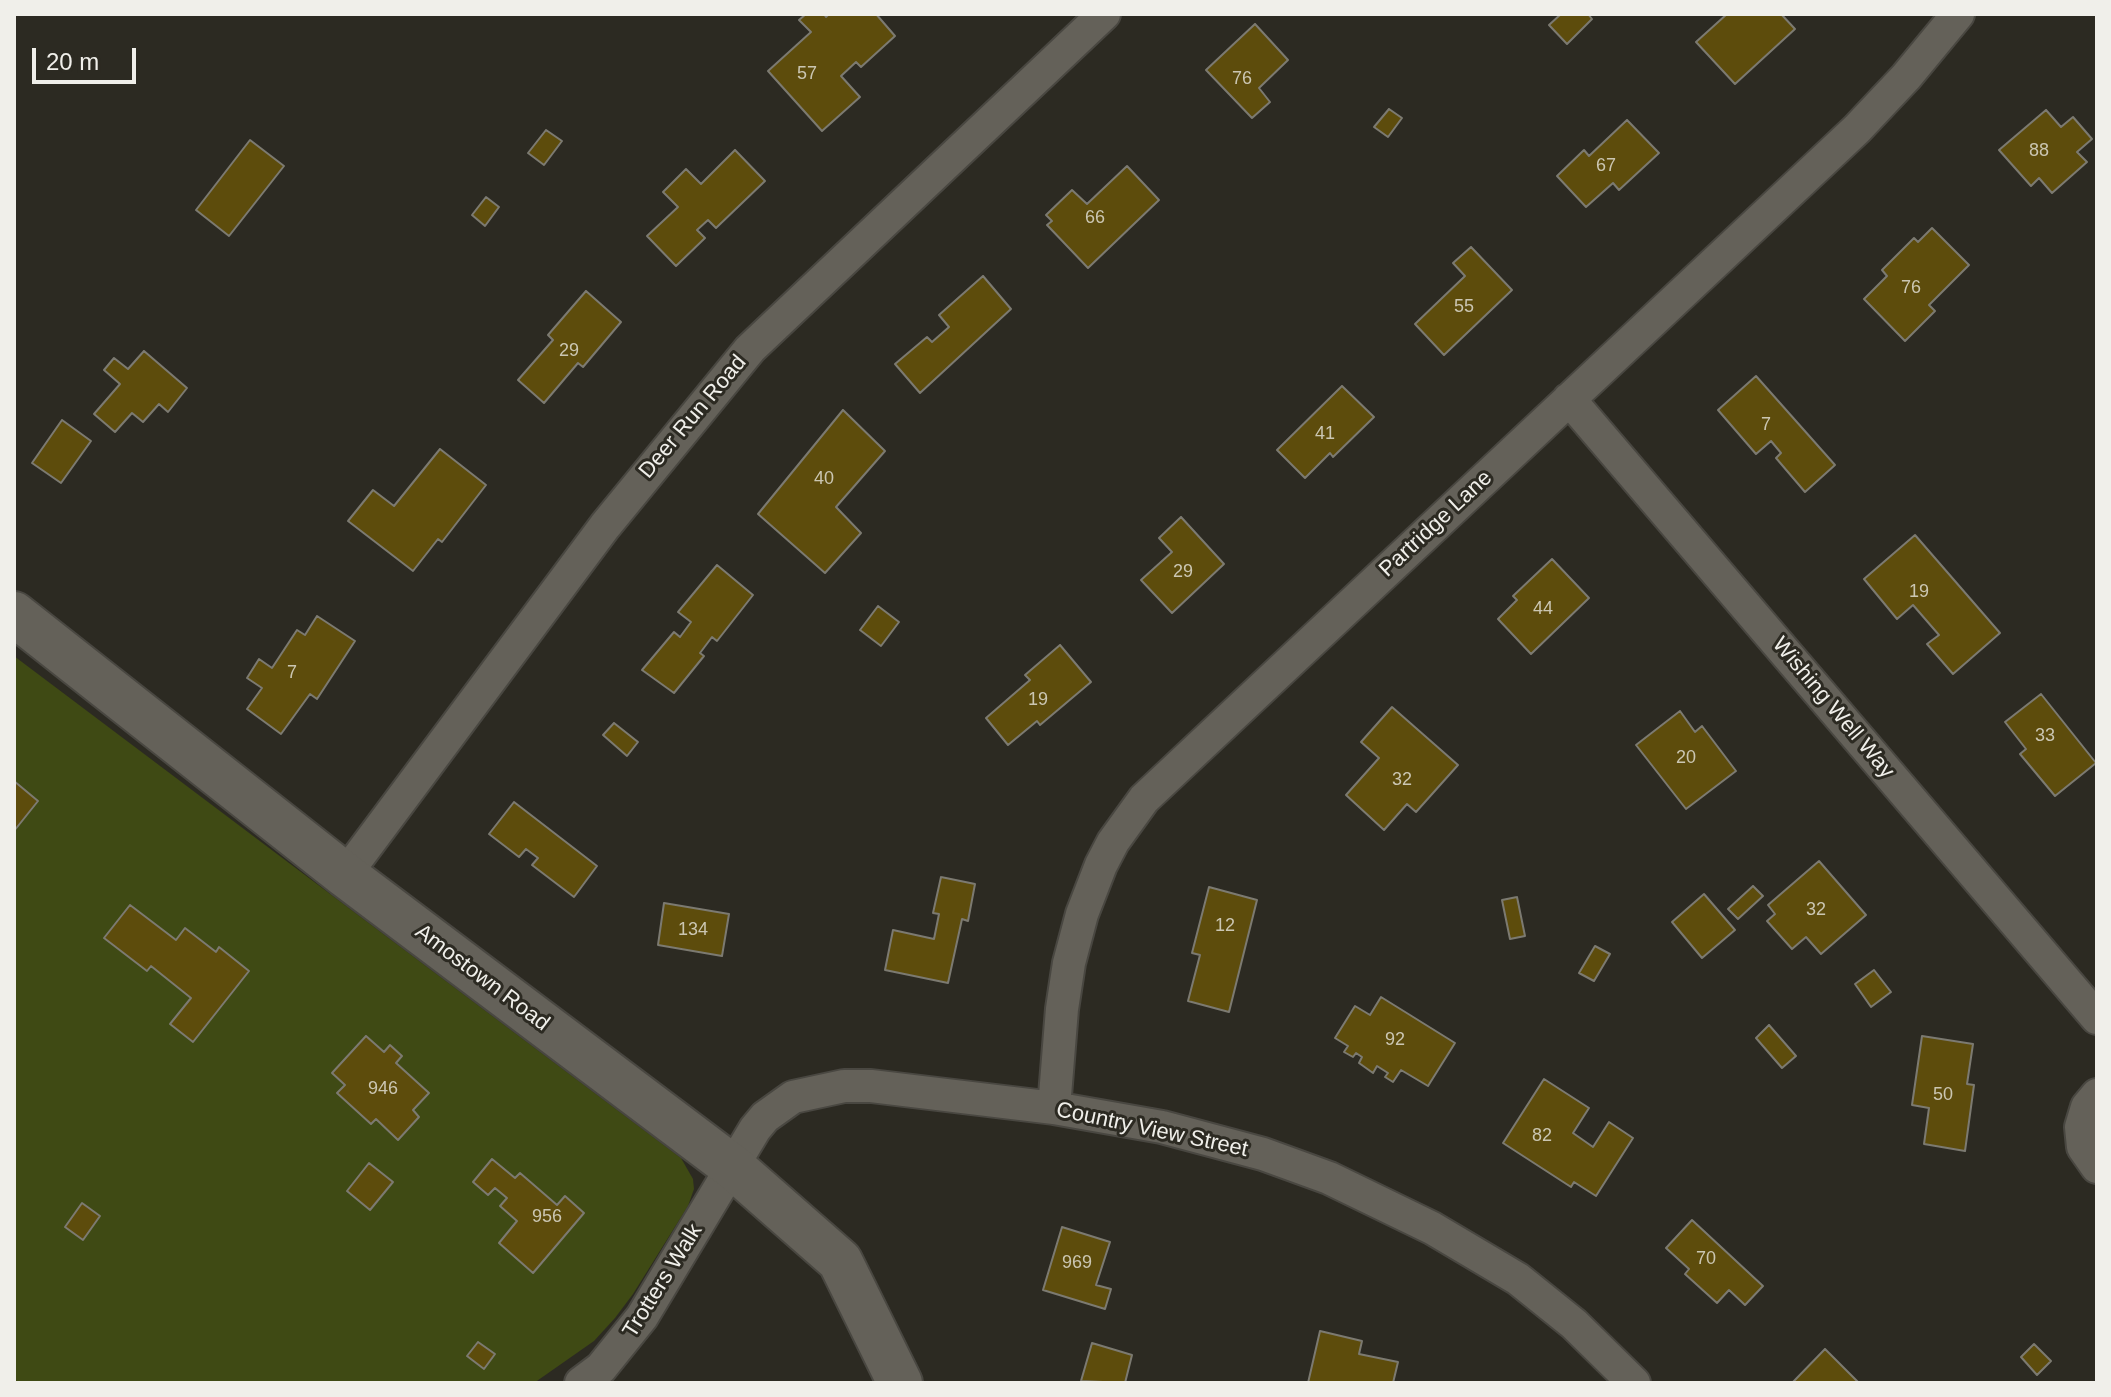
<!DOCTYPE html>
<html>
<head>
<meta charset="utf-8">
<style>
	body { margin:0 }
	#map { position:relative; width:2111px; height:1397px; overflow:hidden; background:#2c2a22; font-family:Helvetica,sans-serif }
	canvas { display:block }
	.frame { position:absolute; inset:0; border:16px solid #f0efea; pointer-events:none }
	.scale { position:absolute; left:32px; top:48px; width:104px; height:36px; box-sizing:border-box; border:4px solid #f0efea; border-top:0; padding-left:10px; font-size:24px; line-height:28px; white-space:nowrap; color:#f0efea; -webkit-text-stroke:6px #2c2a22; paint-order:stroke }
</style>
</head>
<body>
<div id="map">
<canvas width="2111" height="1397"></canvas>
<div class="frame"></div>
<div class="scale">20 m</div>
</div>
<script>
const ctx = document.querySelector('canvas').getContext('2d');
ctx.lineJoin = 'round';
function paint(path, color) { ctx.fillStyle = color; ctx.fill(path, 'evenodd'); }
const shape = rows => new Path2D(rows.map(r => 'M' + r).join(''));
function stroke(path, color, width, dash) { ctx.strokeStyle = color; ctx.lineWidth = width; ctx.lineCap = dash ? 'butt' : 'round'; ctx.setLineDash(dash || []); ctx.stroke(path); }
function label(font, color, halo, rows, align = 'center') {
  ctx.font = font + ' Helvetica,sans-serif'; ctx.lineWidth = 6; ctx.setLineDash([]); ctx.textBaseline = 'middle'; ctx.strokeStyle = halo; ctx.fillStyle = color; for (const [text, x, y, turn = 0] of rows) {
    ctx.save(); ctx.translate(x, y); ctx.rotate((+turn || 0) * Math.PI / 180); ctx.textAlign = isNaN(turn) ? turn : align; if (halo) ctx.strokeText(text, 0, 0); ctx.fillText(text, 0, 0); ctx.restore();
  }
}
paint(shape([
	[14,656,681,1158,693,1179,694,1189,688,1206,633,1294,615,1318,594,1341,534,1383,14,1383]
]), '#3f4a14');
const building = shape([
	[806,14,824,14,826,17,829,14,876,14,895,36,861,67,856,62,841,76,860,97,822,131,768,71,811,32,799,20,806,14],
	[1561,14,1588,14,1592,19,1567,44,1549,25,1561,14],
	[1727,14,1781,14,1795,29,1735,84,1696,42,1727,14],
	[1255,24,1288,60,1259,88,1270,102,1252,118,1206,70,1255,24],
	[1389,109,1402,118,1388,137,1374,127,1389,109],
	[2046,110,2061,127,2073,117,2092,139,2077,152,2087,162,2052,193,2039,178,2031,186,1999,150,2046,110],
	[1627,120,1659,153,1619,190,1613,183,1586,207,1557,176,1584,150,1589,156,1627,120],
	[546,130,562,141,544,165,528,153,546,130],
	[250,140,284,166,229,236,196,210,250,140],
	[735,150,765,181,716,228,708,220,697,230,705,238,676,266,647,236,678,207,663,192,686,169,701,184,735,150],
	[1127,166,1159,200,1088,268,1047,225,1052,221,1046,215,1072,190,1087,204,1127,166],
	[486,197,499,207,485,226,472,215,486,197],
	[1932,228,1969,265,1929,305,1935,311,1905,341,1864,299,1887,276,1882,270,1914,238,1918,242,1932,228],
	[1471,247,1512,290,1444,355,1415,324,1465,276,1453,263,1471,247],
	[983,276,1011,309,920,393,895,364,927,337,932,342,949,327,939,315,983,276],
	[586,291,621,322,583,367,578,363,544,403,518,380,553,340,548,335,586,291],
	[144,351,187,388,168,412,159,404,143,422,132,413,115,432,94,414,120,384,104,370,114,358,128,369,144,351],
	[1756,376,1835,465,1805,492,1776,458,1781,453,1771,441,1756,454,1718,410,1756,376],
	[1342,386,1374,417,1333,457,1330,453,1305,478,1277,450,1342,386],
	[843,410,885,451,836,507,861,533,825,573,758,514,843,410],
	[62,420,91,441,61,483,32,463,62,420],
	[440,449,486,485,442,542,438,539,413,571,348,521,373,490,394,506,440,449],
	[1181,517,1224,564,1172,613,1141,580,1172,552,1159,538,1181,517],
	[1915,535,2000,633,1953,674,1927,644,1939,635,1913,605,1897,619,1864,579,1915,535],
	[1552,559,1589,598,1531,654,1498,619,1517,600,1513,596,1552,559],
	[717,565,753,595,717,641,712,637,700,653,704,656,674,693,642,670,674,632,680,637,691,622,678,612,717,565],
	[878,606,899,622,881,646,860,630,878,606],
	[317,616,355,641,317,699,310,694,281,734,247,709,262,688,247,678,259,659,272,668,297,630,305,635,317,616],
	[1060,645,1091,682,1040,725,1037,721,1008,745,986,718,1030,680,1025,675,1060,645],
	[2041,694,2096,763,2055,796,2020,754,2026,749,2005,722,2041,694],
	[1392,707,1458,765,1416,812,1407,804,1384,830,1346,795,1379,758,1361,742,1392,707],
	[1680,711,1695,732,1702,726,1736,771,1686,809,1636,745,1680,711],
	[614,723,638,742,627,756,603,735,614,723],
	[14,781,38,801,14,831,14,781],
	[514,802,597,866,574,897,532,865,538,858,526,849,519,857,489,834,514,802],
	[1819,861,1866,915,1821,954,1806,937,1792,949,1767,921,1775,914,1768,905,1819,861],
	[941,877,975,884,968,921,962,919,948,983,885,970,893,930,934,939,939,914,933,913,941,877],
	[1753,886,1763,896,1738,919,1728,909,1753,886],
	[1209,887,1257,900,1229,1012,1188,1001,1200,955,1192,953,1209,887],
	[1704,894,1735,930,1702,958,1672,922,1704,894],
	[1517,897,1525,936,1510,939,1502,900,1517,897],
	[664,903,729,914,722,956,658,945,664,903],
	[130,905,176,940,185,928,216,952,219,947,249,971,193,1042,170,1024,191,998,151,966,147,971,104,938,130,905],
	[1595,946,1610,954,1594,981,1579,973,1595,946],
	[1874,970,1891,992,1871,1007,1855,984,1874,970],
	[1381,997,1455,1043,1428,1086,1401,1070,1393,1082,1385,1077,1388,1073,1377,1066,1373,1073,1359,1063,1362,1057,1356,1053,1353,1057,1344,1052,1348,1046,1335,1038,1355,1006,1370,1015,1381,997],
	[1769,1025,1796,1056,1782,1068,1756,1038,1769,1025],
	[366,1036,384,1052,390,1045,402,1056,396,1063,429,1093,413,1110,419,1117,398,1140,376,1119,371,1124,337,1093,345,1085,332,1073,366,1036],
	[1922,1036,1973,1044,1967,1084,1974,1085,1965,1151,1924,1144,1929,1108,1912,1105,1922,1036],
	[1544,1079,1589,1108,1573,1133,1593,1147,1609,1122,1633,1138,1596,1196,1574,1182,1571,1187,1503,1143,1544,1079],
	[492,1159,515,1178,520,1173,557,1205,565,1196,584,1213,533,1273,499,1243,517,1221,500,1206,507,1198,495,1188,488,1195,473,1182,492,1159],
	[369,1163,393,1182,370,1210,347,1191,369,1163],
	[82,1203,100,1216,83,1240,65,1227,82,1203],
	[1692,1220,1763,1286,1745,1305,1729,1290,1717,1303,1685,1274,1689,1269,1666,1248,1692,1220],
	[1062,1227,1110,1242,1096,1285,1111,1289,1105,1309,1043,1290,1062,1227],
	[1320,1331,1362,1341,1359,1354,1398,1362,1393,1383,1308,1383,1320,1331],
	[478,1342,495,1354,484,1369,467,1356,478,1342],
	[1092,1343,1132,1355,1125,1383,1081,1381,1092,1343],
	[2034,1344,2051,1361,2037,1375,2021,1357,2034,1344],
	[1825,1349,1859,1383,1793,1382,1825,1349]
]);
paint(building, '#5d4c0c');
stroke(building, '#7c7a71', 2);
const street = shape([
	[1569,399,2097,1018],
	[345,875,605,526,750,349,1104,14],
	[2097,1095,2087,1107,2081,1127,2083,1147,2097,1167],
	[1054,1108,1062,1009,1069,963,1082,914,1101,865,1113,842,1144,799,1857,129,1906,77,1958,14],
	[581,1383,601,1368,642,1317,755,1129,765,1117,793,1097,844,1086,871,1086,1054,1108,1162,1127,1263,1154,1329,1178,1432,1228,1518,1279,1574,1324,1634,1383]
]);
const secondary = shape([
	[14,614,345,875,734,1168,840,1261,900,1383]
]);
stroke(street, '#494741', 36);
stroke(secondary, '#494741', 48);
stroke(street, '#646159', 32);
stroke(secondary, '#646159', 44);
label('18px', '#cbc6b2', null, [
	["57",807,74],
	["76",1242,79],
	["88",2039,151],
	["67",1606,166],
	["66",1095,218],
	["76",1911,288],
	["55",1464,307],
	["29",569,351],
	["7",1766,425],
	["41",1325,434],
	["40",824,479],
	["29",1183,572],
	["19",1919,592],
	["44",1543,609],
	["7",292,673],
	["19",1038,700],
	["33",2045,736],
	["20",1686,758],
	["32",1402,780],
	["32",1816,910],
	["12",1225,926],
	["134",693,930],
	["92",1395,1040],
	["946",383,1089],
	["50",1943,1095],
	["82",1542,1136],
	["956",547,1217],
	["70",1706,1259],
	["969",1077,1263]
]);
label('22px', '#f0efea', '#2c2a22', [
	["Deer Run Road",693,417,-50],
	["Partridge Lane",1436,524,-43],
	["Wishing Well Way",1833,708,50],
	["Amostown Road",482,978,37],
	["Country View Street",1152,1130,12],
	["Trotters Walk",663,1281,-58]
]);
</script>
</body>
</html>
